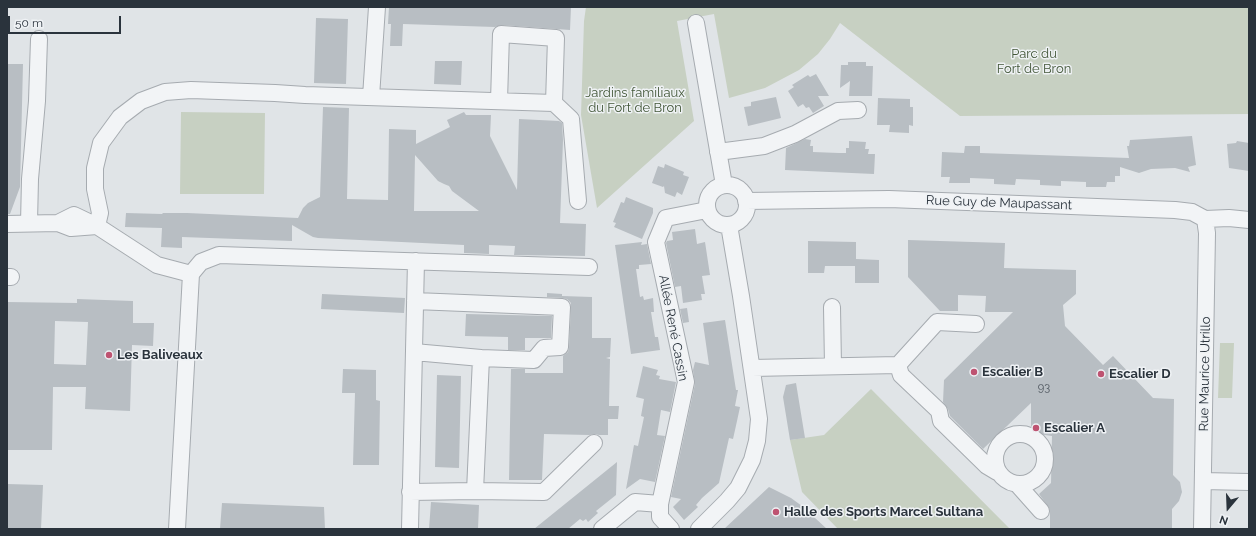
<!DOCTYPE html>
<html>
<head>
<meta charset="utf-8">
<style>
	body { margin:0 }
	#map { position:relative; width:1256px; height:536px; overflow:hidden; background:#e0e4e7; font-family:Raleway,sans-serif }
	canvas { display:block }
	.frame { position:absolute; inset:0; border:8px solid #2a333c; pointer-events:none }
	.north { position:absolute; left:1208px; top:488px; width:40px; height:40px; -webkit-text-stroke:3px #eff2f5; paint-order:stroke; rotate:199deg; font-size:11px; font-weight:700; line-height:16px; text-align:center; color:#2a333c }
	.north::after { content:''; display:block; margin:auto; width:14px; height:18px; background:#2a333c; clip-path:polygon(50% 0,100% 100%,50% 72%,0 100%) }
	.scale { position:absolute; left:8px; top:16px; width:113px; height:18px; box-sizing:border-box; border:2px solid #2a333c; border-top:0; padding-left:5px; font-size:12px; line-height:14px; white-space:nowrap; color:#2a333c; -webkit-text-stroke:3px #eff2f5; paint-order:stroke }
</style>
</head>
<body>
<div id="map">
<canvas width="1256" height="536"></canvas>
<div class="frame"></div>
<div class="north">N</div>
<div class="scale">50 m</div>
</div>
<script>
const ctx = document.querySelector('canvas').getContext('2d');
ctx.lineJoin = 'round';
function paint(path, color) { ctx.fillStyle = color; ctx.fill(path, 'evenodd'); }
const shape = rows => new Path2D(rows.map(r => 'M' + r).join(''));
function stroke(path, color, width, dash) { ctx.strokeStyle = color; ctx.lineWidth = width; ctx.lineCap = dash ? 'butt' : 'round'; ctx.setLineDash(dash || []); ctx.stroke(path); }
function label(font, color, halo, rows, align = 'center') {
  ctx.font = font + ' Raleway,sans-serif'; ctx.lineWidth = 3; ctx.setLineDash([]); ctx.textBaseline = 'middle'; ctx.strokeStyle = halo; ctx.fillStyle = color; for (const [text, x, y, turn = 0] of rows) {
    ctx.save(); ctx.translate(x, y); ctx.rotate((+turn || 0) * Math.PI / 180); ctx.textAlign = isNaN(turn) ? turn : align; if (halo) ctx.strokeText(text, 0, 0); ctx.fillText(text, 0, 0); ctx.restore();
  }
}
paint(shape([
	[586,7,1249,7,1249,114,960,116,840,23,830,39,818,54,799,70,765,88,729,98,714,14,677,21,694,121,597,208,581,115,584,21],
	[181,112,265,113,264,194,180,194],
	[1220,343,1234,343,1232,398,1218,398],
	[871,389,1010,529,838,529,802,492,790,440,824,435]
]), '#c7d0c2');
paint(shape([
	[389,7,571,7,570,30,502,25,495,27,403,24,402,46,390,46,391,24,388,24],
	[316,18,348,19,346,84,314,83],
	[435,61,462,61,461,85,434,84],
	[848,62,866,62,866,66,873,66,872,96,849,96,850,81,840,88,841,65,848,65],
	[7,64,23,64,20,187,10,214,7,214],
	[816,74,829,96,818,96,824,106,813,113,809,107,806,108,803,104,798,107,788,91,794,87,792,85,808,75,810,77],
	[776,97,781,118,748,126,744,107,751,106,751,102],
	[878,98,910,99,910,107,913,107,913,126,909,125,909,133,889,132,890,125,877,125],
	[323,107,349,108,347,199,388,200,389,129,416,130,416,144,450,127,447,120,464,112,466,115,491,115,490,136,517,190,519,119,559,121,562,123,563,140,560,223,586,224,585,256,514,255,515,246,489,245,489,254,464,253,464,245,318,238,313,237,292,225,292,241,182,237,182,248,161,247,162,228,125,227,126,213,162,214,163,213,187,213,298,218,303,208,308,203,320,197],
	[415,155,438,181,444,184,449,186,452,191,479,211,414,211],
	[1192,136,1196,165,1188,167,1190,172,1175,168,1151,169,1139,173,1120,167,1120,176,1115,176,1115,182,1107,182,1106,187,1086,187,1086,182,1061,181,1061,186,1040,185,1040,180,1016,179,1015,185,994,184,994,179,970,178,970,183,949,183,950,177,941,177,942,152,964,153,965,146,980,146,980,153,1129,158,1127,146,1129,146,1130,140],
	[805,139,811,140,810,146,813,146,813,152,839,153,846,153,846,148,849,148,849,141,866,142,865,149,869,149,868,154,875,154,874,174,785,170,786,148],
	[1237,141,1249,143,1249,171,1229,168,1227,144,1236,143],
	[665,164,684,172,683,175,689,177,682,195,677,192,675,197,665,193,664,186,663,187,652,183,658,166,664,168],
	[626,197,653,208,653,213,642,239,614,227,616,223,613,222,621,202,624,203],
	[695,229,697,244,705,242,710,275,702,276,705,294,701,294,702,300,683,303,681,286,675,287,666,243,667,241,673,240,672,232],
	[908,240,1005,243,1004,268,1076,270,1076,294,1063,305,1065,326,1103,365,1113,356,1153,398,1174,399,1173,475,1180,482,1182,492,1179,501,1172,509,1172,529,1050,529,1050,509,1039,494,1051,483,1052,436,1031,433,1031,403,983,449,950,416,948,409,943,402,944,380,1013,312,985,312,986,296,958,295,958,311,940,311,908,277],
	[808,241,856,242,856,259,879,260,879,283,855,283,855,266,825,266,824,273,808,273],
	[642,242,641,245,647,244,651,264,639,265,639,269,636,269,640,297,643,296,644,300,653,298,654,312,651,312,655,337,658,337,660,350,631,354,615,245],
	[547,293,562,294,562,296,592,297,592,338,611,338,610,357,606,358,610,359,609,406,619,406,618,419,608,419,608,435,599,435,596,434,589,435,544,434,542,480,509,480,511,369,525,369,525,373,563,373,563,356,568,352,569,348,571,307,571,303,567,299,563,298,547,297],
	[322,294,405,298,404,313,321,309],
	[77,299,133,301,133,323,154,323,153,346,132,345,130,411,85,409,86,387,53,387,52,450,7,450,7,302,77,303],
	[55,321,88,322,86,365,54,364],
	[687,308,689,322,683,323,680,309],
	[466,314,552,316,551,338,525,338,525,350,508,350,508,337,465,336],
	[725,320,736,390,738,390,735,406,740,407,737,421,733,439,729,438,719,483,702,498,696,505,698,507,684,520,673,507,681,499,671,497,695,384,693,370,695,362,709,365,703,323],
	[643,366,658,370,656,375,660,376,659,379,676,382,670,412,661,410,657,435,665,436,655,482,640,479,626,489,634,445,638,446,644,417,641,416,644,399,636,397],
	[343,369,376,370,376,400,380,401,379,465,353,465,355,393,342,393],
	[437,375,461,376,459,468,435,467],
	[796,383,805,438,790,440,783,397,786,385],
	[617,462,616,495,596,511,598,513,588,522,586,519,583,521,580,519,568,529,534,529],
	[7,484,43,485,41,529,7,529],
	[769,487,791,498,802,506,827,529,724,529],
	[431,502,479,505,478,529,429,529],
	[222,503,324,507,325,529,220,529]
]), '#b8bec3');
const minor = shape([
	[696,23,724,185],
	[371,97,377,7],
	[554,103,571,119,578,201],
	[718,152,764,146,795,134,838,111,858,110],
	'707 205a20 20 0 1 1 40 0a20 20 0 1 1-40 0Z',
	[746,201,889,199,1175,210,1192,212,1205,219,1229,218,1249,220],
	[29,223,30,179,37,101,39,39],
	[7,224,58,223],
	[97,226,100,213,95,189,95,168,101,143,120,117,141,101,165,92,191,90,275,93,305,95,554,103,556,38,501,34,499,101],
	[97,226,71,228,58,223,74,215,97,226,157,265,191,274,201,262,219,255,589,267],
	[7,277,11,277],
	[415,301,562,307,560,347,544,348,534,360,481,358],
	[832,307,833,366],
	[898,365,901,375,939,411,941,421,987,466,997,472],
	[752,368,898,365,937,322,976,324],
	'995 459a25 25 0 1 1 50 0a25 25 0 1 1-50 0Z',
	[1203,481,1249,482],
	[1017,484,1041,511],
	[475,491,544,492,594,443],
	[410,492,475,491,481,358,414,352],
	[177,529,191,274],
	[410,529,416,261],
	[602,529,635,502,660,504],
	[671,529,660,517,660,504,686,382,656,242,666,218,707,210],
	[699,529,727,501,738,488,752,460,757,441,759,419,741,296,729,225],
	[1202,529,1207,233,1205,219]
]);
stroke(minor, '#a6abb0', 18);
stroke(minor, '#f2f4f6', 16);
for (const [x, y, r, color] of [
	[109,355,4,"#be5371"],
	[974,372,4,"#be5371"],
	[1101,374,4,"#be5371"],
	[1036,428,4,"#be5371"],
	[776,512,4,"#be5371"]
]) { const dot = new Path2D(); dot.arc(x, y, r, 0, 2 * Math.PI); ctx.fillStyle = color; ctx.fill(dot); stroke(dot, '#eff2f5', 1.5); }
label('11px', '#4e565e', null, [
	["93",1044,388]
]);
label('13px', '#435739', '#eff2f5', [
	["Parc du",1034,54],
	["Fort de Bron",1034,69],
	["Jardins familiaux",635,93],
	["du Fort de Bron",635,108]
]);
label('13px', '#2a333c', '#eff2f5', [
	["Rue Guy de Maupassant",999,203,2],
	["Allée René Cassin",673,328,79],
	["Rue Maurice Utrillo",1205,374,-89]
]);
label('bold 13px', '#2a333c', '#eff2f5', [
	["Les Baliveaux",117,355],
	["Escalier B",982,372],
	["Escalier D",1109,374],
	["Escalier A",1044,428],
	["Halle des Sports Marcel Sultana",784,512]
], 'left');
</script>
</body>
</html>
